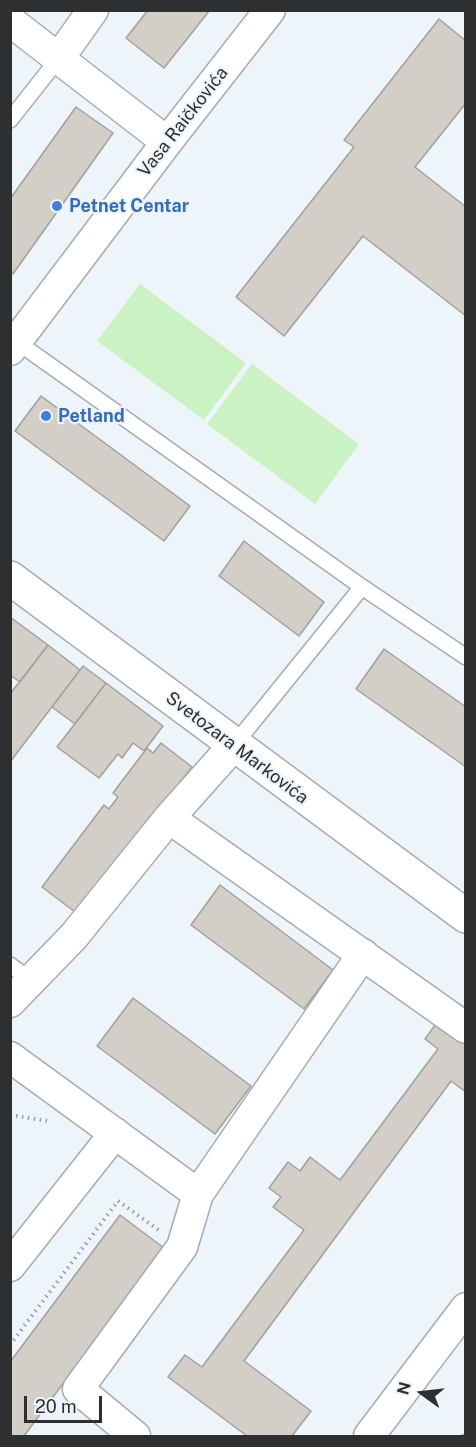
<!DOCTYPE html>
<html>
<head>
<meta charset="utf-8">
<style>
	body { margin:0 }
	#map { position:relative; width:476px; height:1447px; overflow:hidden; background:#eef5fa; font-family:"Public Sans",sans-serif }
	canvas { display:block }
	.frame { position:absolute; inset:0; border:12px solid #2d2f31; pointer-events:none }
	.north { position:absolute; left:392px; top:1363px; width:60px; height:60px; -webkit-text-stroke:4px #eef5fa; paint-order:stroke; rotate:285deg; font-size:16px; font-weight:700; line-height:24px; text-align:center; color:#2d2f31 }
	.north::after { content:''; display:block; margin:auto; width:21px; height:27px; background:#2d2f31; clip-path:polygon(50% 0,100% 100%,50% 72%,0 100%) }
	.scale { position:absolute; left:24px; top:1396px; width:78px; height:27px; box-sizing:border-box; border:3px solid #2d2f31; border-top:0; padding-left:8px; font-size:18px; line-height:21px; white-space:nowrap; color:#2d2f31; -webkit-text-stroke:4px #eef5fa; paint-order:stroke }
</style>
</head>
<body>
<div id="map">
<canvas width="476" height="1447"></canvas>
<div class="frame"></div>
<div class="north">N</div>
<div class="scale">20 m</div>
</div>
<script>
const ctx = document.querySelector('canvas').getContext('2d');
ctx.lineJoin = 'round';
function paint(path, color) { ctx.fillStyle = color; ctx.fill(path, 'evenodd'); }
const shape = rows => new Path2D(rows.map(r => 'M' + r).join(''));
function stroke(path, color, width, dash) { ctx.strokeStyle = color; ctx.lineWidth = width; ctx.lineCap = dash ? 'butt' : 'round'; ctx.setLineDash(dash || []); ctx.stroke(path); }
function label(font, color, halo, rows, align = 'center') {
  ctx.font = font + ' "Public Sans",sans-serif'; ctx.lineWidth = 4.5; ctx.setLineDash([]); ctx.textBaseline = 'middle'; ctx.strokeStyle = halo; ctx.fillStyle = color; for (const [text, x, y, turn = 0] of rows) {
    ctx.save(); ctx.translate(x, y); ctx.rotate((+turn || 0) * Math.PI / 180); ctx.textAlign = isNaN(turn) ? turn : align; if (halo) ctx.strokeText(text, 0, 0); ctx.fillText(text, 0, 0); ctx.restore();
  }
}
paint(shape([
	[140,284,246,363,204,420,97,341],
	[252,364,359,444,315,504,207,424]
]), '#caf2c2');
const building = shape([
	[148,10,210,10,164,68,126,38,148,10],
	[439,19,466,41,466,103,415,167,466,207,466,316,363,236,284,336,236,297,354,147,344,140,439,19],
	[76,107,113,133,13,274,10,272,10,199,76,107],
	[41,396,190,506,164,541,15,431,41,396],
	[244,541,324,602,299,636,219,576,244,541],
	[10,617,48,645,20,682,10,675,10,617],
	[48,645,80,670,10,762,10,694,48,645],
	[384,649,466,707,466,767,356,689,384,649],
	[83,666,106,683,75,724,52,707,83,666],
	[106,683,163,726,144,751,133,743,122,758,118,754,99,778,57,747,106,683],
	[161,743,192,767,79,915,42,887,104,805,109,809,118,797,113,793,147,748,153,753,161,743],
	[220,885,333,970,304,1009,191,925,220,885],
	[133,998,251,1086,215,1134,97,1046,133,998],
	[440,1018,466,1037,466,1092,451,1081,244,1361,311,1411,292,1436,247,1436,168,1377,185,1355,202,1367,304,1230,273,1207,281,1197,269,1188,288,1162,300,1171,310,1157,340,1180,438,1049,425,1039,440,1018],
	[120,1215,164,1248,24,1436,10,1436,10,1362,120,1215]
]);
paint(building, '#d4cec8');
stroke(building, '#a49f99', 1.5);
const service = shape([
	[10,120,59,58],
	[13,339,362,587,466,657],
	[234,745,362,587],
	[10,965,31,981]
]);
const minor = shape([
	[10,21,167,142],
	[59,58,93,10],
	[10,350,167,142,270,10],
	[169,818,466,1028],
	[10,1002,74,936,169,818,234,745],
	[10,1057,198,1194],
	[10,1266,115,1133],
	[135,1436,78,1389,182,1247,198,1194,363,954],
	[369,1436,466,1308]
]);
const tertiary = shape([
	[10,578,466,916]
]);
stroke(service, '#a5abb0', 18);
stroke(minor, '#a5abb0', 33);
stroke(tertiary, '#a5abb0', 36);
stroke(shape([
	[10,1115,48,1121],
	[10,1345,118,1201,160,1231],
	[463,1436,466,1433]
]), '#979c9f', 4, [1.5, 4.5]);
stroke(service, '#fff', 15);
stroke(minor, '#fff', 30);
stroke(tertiary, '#fff', 33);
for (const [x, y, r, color] of [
	[57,206,6,"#3f7fe0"],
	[46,416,6,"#3f7fe0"]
]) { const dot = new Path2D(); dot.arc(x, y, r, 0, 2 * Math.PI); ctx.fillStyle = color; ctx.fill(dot); stroke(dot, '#eef5fa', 2); }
label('18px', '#2d2f31', '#eef5fa', [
	["Vasa Raičkovića",183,122,-52],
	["Svetozara Markovića",237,748,37]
]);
label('bold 18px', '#366cbe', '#eef5fa', [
	["Petnet Centar",69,206],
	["Petland",58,416]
], 'left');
</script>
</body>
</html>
